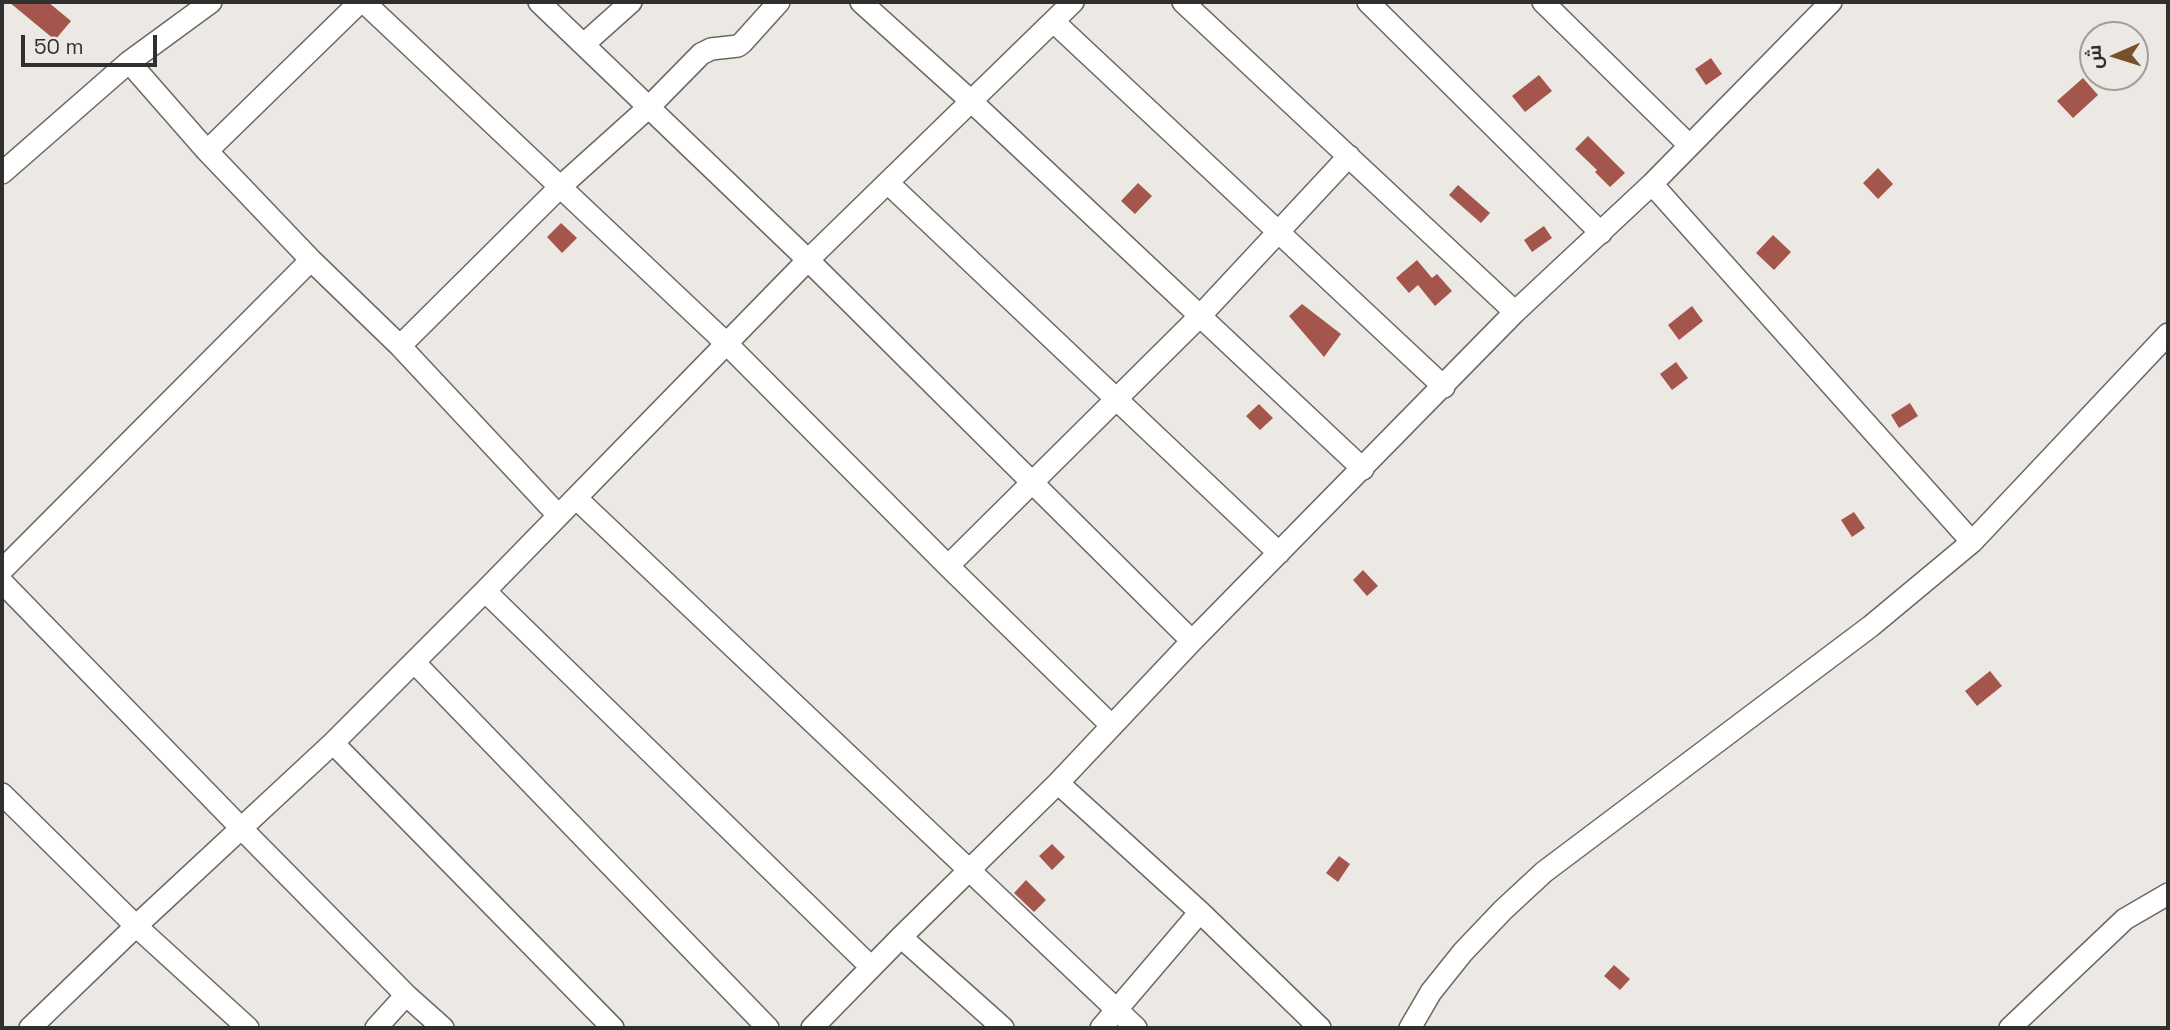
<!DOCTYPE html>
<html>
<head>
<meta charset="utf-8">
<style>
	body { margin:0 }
	#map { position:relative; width:2170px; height:1030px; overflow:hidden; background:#ece8e3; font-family:"Space Grotesk",Cairo,sans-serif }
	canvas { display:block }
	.frame { position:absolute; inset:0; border:4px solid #302f2d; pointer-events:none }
	.north { position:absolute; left:2079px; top:21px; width:70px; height:70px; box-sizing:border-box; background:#ece8e3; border:2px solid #a19e9a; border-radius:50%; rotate:267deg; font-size:19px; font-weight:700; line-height:28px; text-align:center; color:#302f2d }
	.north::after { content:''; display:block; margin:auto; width:24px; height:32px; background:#76512c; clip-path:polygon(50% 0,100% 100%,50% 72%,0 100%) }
	.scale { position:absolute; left:21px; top:35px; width:136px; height:32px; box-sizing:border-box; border:4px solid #302f2d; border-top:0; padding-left:9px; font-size:21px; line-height:24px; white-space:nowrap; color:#302f2d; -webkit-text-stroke:5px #ece8e3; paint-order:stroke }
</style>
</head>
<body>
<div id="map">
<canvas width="2170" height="1030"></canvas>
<div class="frame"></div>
<div class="north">ش</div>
<div class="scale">50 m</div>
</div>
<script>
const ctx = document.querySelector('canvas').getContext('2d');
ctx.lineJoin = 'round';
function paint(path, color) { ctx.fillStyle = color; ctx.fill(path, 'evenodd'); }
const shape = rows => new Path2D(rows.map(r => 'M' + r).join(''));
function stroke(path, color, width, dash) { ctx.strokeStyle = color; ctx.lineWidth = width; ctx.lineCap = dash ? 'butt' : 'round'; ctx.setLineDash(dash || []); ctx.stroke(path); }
paint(shape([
	[9,2,48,2,71,21,55,40],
	[1711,58,1722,74,1706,85,1695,69],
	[1539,75,1552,91,1525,112,1512,96],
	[2083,78,2098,95,2073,118,2057,101],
	[1588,136,1625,173,1610,187,1595,172,1597,170,1575,149],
	[1878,168,1893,184,1878,199,1863,183],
	[1138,183,1152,196,1135,214,1121,201],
	[1458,185,1490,213,1481,223,1449,195],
	[561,223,577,238,562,253,547,237],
	[1544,226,1552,238,1532,252,1524,240],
	[1773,235,1791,252,1774,270,1756,253],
	[1417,260,1432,278,1437,274,1452,291,1435,306,1418,285,1409,293,1396,278],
	[1302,304,1341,334,1324,357,1289,316],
	[1692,306,1703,321,1679,340,1668,325],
	[1676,362,1688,378,1672,390,1660,374],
	[1910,403,1918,416,1899,428,1891,415],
	[1259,404,1273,418,1260,430,1246,416],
	[1854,512,1865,528,1852,537,1841,520],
	[1363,570,1378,586,1367,596,1353,580],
	[1990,671,2002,686,1977,706,1965,691],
	[1052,844,1065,857,1052,870,1039,856],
	[1339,856,1350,864,1338,882,1326,873],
	[1026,880,1046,900,1034,912,1014,893],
	[1614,965,1630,979,1620,990,1604,976]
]), '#a4564c');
const minor = shape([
	[364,2,727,344,948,566,1112,726],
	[539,2,808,260,1192,641],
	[861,2,971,101,1363,469],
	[1183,2,1515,312],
	[1368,2,1601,233],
	[1543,2,1689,145],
	[1054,22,1444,387],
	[584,44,631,2],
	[129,62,207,151,311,260,400,346,558,515],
	[207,151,360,2],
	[2,173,129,62,211,2],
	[888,183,1279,553],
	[1652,184,1972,542],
	[400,346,560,187,649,107,701,54,711,49,738,46,742,43,779,2],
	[576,498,1136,1028],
	[948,566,1200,316,1349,156],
	[2,570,311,260],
	[2,582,241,828,406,995,443,1028],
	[485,591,871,967],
	[414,662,768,1028],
	[333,743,613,1028],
	[1058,783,1200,912,1320,1028],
	[2,794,136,926,248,1028],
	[901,937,1003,1028],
	[30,1028,136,926,333,743,485,591,808,260,1073,2],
	[376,1028,406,995],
	[812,1028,901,937,1058,783,1192,641,1515,312,1652,184,1831,2],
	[1101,1028,1200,912],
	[1410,1028,1431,992,1463,952,1503,910,1544,872,1871,626,1972,542,2168,334],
	[2010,1028,2125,919,2168,894]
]);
stroke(minor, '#6b6864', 24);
stroke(minor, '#fff', 21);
</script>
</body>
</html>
